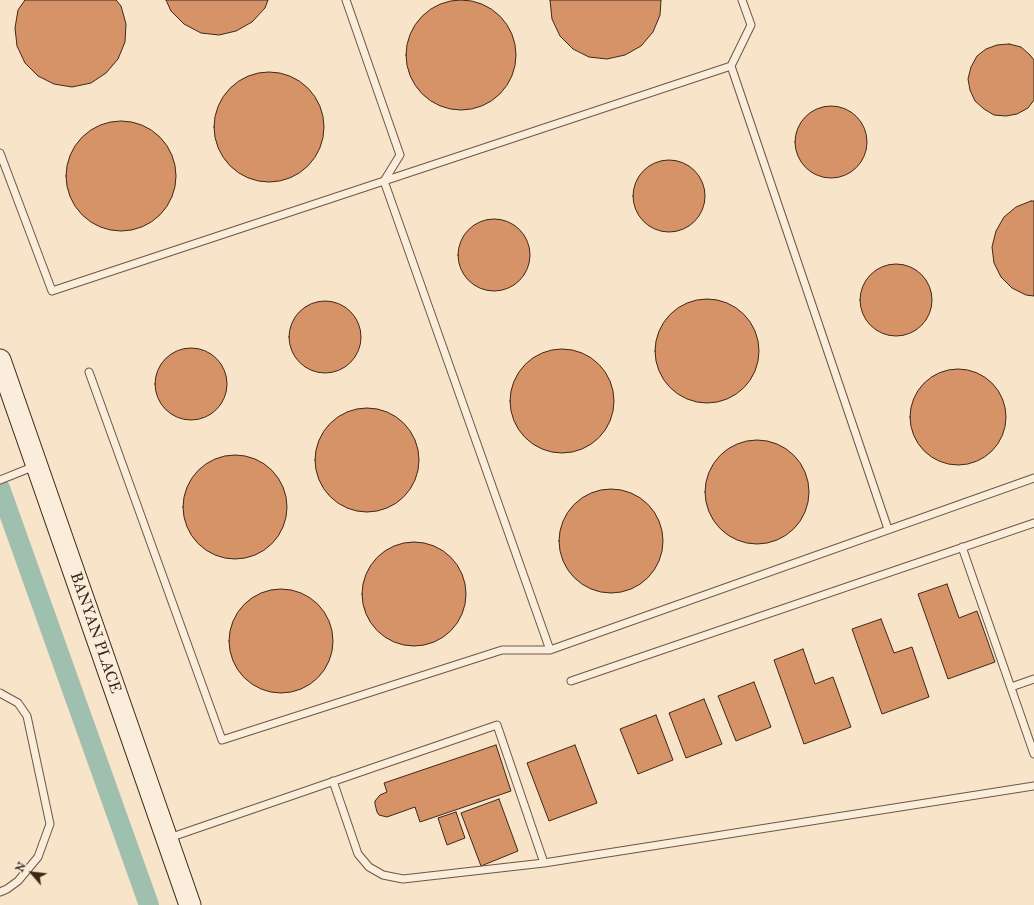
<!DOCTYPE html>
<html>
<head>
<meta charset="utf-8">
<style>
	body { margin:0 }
	#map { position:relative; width:1034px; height:905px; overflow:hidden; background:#f8e4c8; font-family:"IM FELL Great Primer",serif }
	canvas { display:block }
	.north { position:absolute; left:12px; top:853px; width:40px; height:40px; -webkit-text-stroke:3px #faeddb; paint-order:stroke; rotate:298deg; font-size:11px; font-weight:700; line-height:16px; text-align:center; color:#3f2719 }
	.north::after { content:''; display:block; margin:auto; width:14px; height:18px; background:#3f2719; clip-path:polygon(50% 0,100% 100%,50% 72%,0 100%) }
</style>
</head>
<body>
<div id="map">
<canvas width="1034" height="905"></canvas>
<div class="north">N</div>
</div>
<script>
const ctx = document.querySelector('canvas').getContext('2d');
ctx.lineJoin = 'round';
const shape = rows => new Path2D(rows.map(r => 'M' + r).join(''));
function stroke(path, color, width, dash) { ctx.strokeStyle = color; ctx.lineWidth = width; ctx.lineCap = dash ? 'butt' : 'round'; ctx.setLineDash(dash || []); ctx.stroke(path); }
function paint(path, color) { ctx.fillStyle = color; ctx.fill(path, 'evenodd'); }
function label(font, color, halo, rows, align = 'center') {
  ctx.font = font + ' "IM FELL Great Primer",serif'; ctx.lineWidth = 3.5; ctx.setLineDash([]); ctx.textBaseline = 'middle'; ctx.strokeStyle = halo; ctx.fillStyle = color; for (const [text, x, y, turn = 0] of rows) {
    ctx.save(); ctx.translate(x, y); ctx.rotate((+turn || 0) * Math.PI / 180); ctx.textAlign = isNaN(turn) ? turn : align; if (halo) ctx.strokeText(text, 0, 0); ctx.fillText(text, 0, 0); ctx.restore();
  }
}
stroke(shape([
	[0,488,149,905]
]), '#9fbfaf', 20);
const building = shape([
	'406 55a55 55 0 1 1 110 0a55 55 0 1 1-110 0Z',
	[25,0,116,0,121,6,126,24,125,42,118,59,106,73,91,83,72,87,54,84,38,76,25,63,17,46,15,28,18,10,25,0],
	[166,0,268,0,265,8,252,22,236,31,219,35,201,33,184,24,171,11,166,0],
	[550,0,661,0,660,15,653,32,641,46,625,55,607,59,589,57,573,49,560,36,552,19,550,0],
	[1009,44,1021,47,1030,55,1034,60,1034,100,1028,108,1017,114,1006,116,994,115,984,109,975,101,970,90,968,79,971,67,977,56,986,49,997,45,1009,44],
	'214 127a55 55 0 1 1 110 0a55 55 0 1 1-110 0Z',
	'795 142a36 36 0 1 1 72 0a36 36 0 1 1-72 0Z',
	'66 176a55 55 0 1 1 110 0a55 55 0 1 1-110 0Z',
	'633 196a36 36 0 1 1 72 0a36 36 0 1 1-72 0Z',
	[1031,201,1034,201,1034,296,1026,295,1012,288,1001,277,994,263,992,247,996,231,1004,217,1016,207,1031,201],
	'458 255a36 36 0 1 1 72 0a36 36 0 1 1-72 0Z',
	'860 300a36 36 0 1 1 72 0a36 36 0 1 1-72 0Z',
	'655 351a52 52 0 1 1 104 0a52 52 0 1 1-104 0Z',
	'289 337a36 36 0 1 1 72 0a36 36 0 1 1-72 0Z',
	'155 384a36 36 0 1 1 72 0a36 36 0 1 1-72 0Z',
	'510 401a52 52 0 1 1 104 0a52 52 0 1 1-104 0Z',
	'910 417a48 48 0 1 1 96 0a48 48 0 1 1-96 0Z',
	'315 460a52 52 0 1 1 104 0a52 52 0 1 1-104 0Z',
	'705 492a52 52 0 1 1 104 0a52 52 0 1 1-104 0Z',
	'183 507a52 52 0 1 1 104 0a52 52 0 1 1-104 0Z',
	'559 541a52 52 0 1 1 104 0a52 52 0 1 1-104 0Z',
	'362 594a52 52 0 1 1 104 0a52 52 0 1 1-104 0Z',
	[947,584,959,618,977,611,995,662,948,679,918,594,947,584],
	'229 641a52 52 0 1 1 104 0a52 52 0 1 1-104 0Z',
	[881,619,894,653,912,647,929,697,882,714,852,629,881,619],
	[803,649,815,684,833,677,851,727,804,744,774,660,803,649],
	[754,682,771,727,736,741,718,696,754,682],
	[704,699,722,744,686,758,669,713,704,699],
	[656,715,673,760,638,774,620,729,656,715],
	[496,745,511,791,420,822,415,807,387,817,379,815,377,812,375,804,375,801,380,795,387,792,384,783,496,745],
	[575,745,597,803,549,821,527,763,575,745],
	[499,799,518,851,481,866,461,813,499,799],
	[456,812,465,838,447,845,438,818,456,812]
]);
paint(building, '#d69368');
stroke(building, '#3f2719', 1);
const lane = shape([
	[346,0,400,155,384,181],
	[742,0,751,25,731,66,888,529],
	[0,153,52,291,731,66],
	[384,181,550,650],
	[89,372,222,740,502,650,550,650,1034,478],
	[0,480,35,466],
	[962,547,1034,754],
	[571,681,1034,523],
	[1011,687,1034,679],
	[0,693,18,703,27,716,50,824,38,857,18,881,7,889,0,892],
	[333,781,358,854,369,867,383,875,403,879,544,863,1034,786],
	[169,838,497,725,544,863]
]);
const secondary = shape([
	[0,360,190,905]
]);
stroke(lane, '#6d5645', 9);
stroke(secondary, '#3f2719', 23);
stroke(lane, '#faeddb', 7);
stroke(secondary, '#faeddb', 21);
label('16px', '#3f2719', '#faeddb', [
	["BANYAN PLACE",95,633,71]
]);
</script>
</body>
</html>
